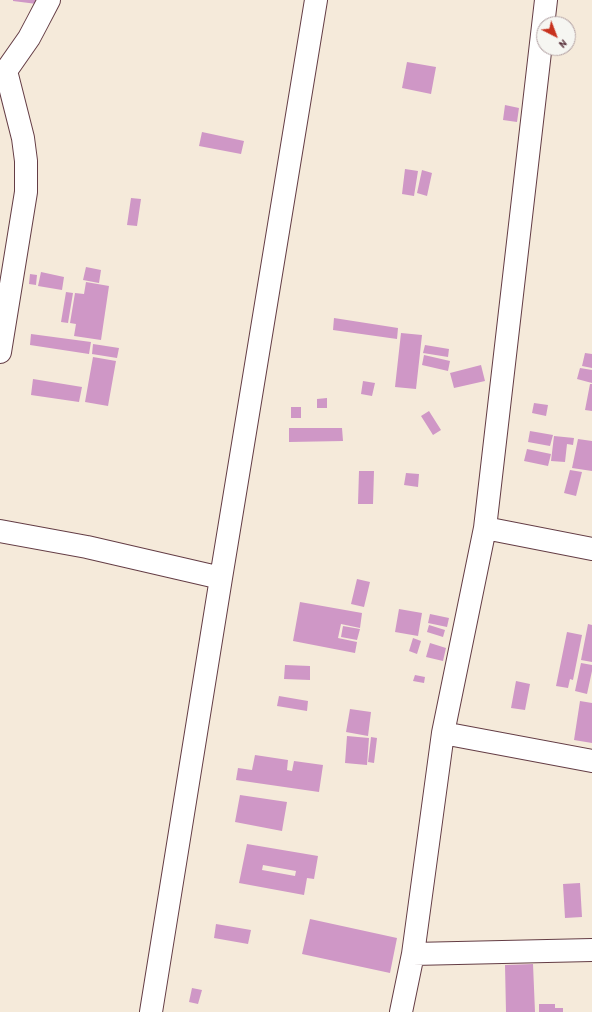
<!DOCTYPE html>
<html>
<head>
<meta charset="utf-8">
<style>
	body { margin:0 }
	#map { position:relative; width:592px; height:1012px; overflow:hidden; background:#f5eada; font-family:"Patrick Hand",sans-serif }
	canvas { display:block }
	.north { position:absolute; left:536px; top:16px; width:40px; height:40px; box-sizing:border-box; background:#f6f6f2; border:1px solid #b1a0a2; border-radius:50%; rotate:138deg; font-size:11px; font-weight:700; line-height:16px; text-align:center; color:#4a1f2b }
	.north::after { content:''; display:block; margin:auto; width:14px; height:18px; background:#c8321e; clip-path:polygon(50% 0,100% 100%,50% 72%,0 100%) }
</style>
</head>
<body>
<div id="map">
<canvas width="592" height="1012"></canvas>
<div class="north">N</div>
</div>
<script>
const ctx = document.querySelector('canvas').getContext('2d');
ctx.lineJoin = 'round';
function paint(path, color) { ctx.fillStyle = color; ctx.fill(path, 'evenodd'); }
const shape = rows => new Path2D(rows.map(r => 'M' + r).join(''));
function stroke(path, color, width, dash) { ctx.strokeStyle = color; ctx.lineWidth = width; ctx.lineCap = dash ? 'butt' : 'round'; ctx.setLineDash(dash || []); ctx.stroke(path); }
paint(shape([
	[13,0,38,0,37,4,13,1],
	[407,62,436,67,431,94,402,88],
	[505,105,519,108,517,122,503,120],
	[202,132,244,141,241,154,199,146],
	[405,169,418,171,414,196,402,194],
	[422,170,432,173,427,196,417,193],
	[131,198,141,199,137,226,127,225],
	[86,267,101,270,99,283,83,280],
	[41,272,64,277,62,290,38,286],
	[30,274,37,275,36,285,29,284],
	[86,282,109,286,101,340,74,336,76,324,70,323,75,293,84,294],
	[66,292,73,293,68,323,61,322],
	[334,318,398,328,397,339,333,330],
	[401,333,422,335,416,389,395,387],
	[31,334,91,342,89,354,30,345],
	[93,344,119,348,117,358,92,354],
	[425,345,449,349,448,357,423,353],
	[585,353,592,354,592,368,582,366],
	[424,355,450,361,448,371,422,365],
	[93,357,116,361,108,406,85,402],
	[481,365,485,381,454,388,450,373],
	[580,368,592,370,592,383,577,379],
	[33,379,82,387,79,402,31,395],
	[363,381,375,383,372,396,361,394],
	[590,384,592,384,592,411,585,410],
	[327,398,327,408,317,408,317,399],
	[534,403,548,405,546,416,532,413],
	[291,407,301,407,301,418,291,418],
	[429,411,441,430,433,435,421,416],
	[289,428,342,428,343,441,289,442],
	[530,431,553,435,550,446,528,442],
	[554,436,574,438,573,445,567,444,565,462,551,461],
	[578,439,592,441,592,471,572,468],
	[527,449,551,454,548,466,524,461],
	[570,470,582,472,576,496,564,493],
	[359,471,374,471,373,504,358,504],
	[406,473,419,474,418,487,404,485],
	[357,579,370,582,364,607,351,604],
	[300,602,362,613,360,628,341,624,338,638,357,642,355,653,293,641],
	[399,609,422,613,418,636,395,632],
	[430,614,449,618,447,627,428,623],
	[588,624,592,625,592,662,581,660],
	[429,625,445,630,443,637,427,632],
	[343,626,360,629,357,640,341,637],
	[567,632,582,635,573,680,570,679,568,688,556,686],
	[413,638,421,641,417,654,409,651],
	[430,643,446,648,443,661,426,657],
	[581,663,592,665,592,671,587,694,575,691],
	[285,665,310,666,310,680,284,679],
	[415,675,425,677,424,683,413,681],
	[516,681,530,684,525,710,511,708],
	[279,696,308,701,307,711,277,706],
	[580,701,592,703,592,743,574,740],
	[350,709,371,712,368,736,346,732],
	[347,736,369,738,367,765,345,763],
	[371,737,377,738,374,763,368,762],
	[255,755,288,760,287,770,292,771,294,761,323,765,319,792,236,780,238,768,252,770],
	[240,795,287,802,282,831,235,822],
	[247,844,318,856,314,879,307,878,304,895,239,883],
	[263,865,296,871,295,876,262,870],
	[580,883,582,917,565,918,563,884],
	[310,919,397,938,390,973,302,954],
	[216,924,251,930,248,944,214,938],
	[533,964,535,1012,506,1012,505,965],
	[192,988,202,990,198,1004,189,1002],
	[539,1004,555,1004,555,1008,563,1008,563,1012,539,1012]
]), '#cf97c6');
const minor = shape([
	[0,352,26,192,26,161,23,138,6,71,29,38,38,21,49,0],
	[485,528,592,549],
	[0,531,87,547,221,578],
	[443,733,592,761],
	[413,954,592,950],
	[151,1012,221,578,316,0],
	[401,1012,413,954,443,733,485,528,546,0]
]);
stroke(minor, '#643d45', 24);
stroke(minor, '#fff', 22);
</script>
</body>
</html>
